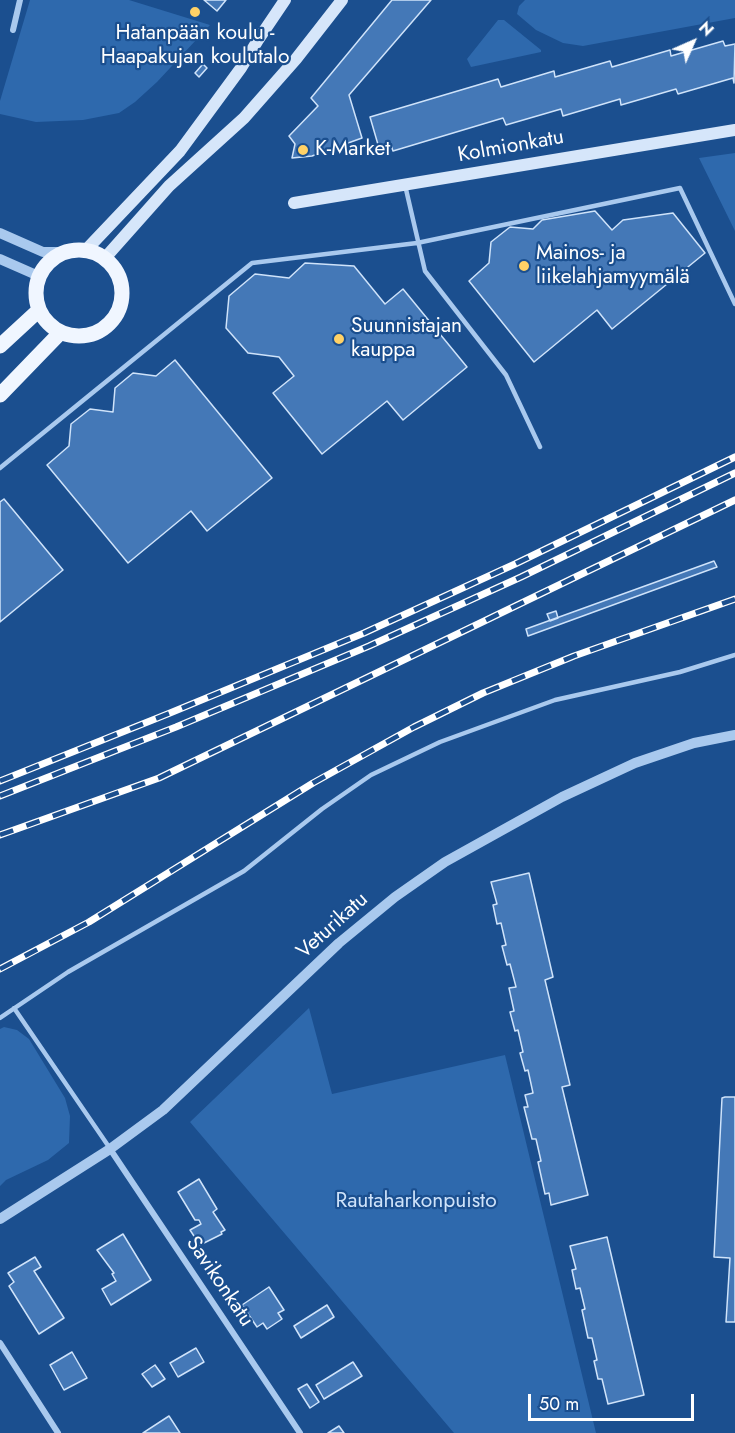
<!DOCTYPE html>
<html>
<head>
<meta charset="utf-8">
<style>
	body { margin:0 }
	#map { position:relative; width:735px; height:1433px; overflow:hidden; background:#1b4f8f; font-family:Jost,sans-serif }
	canvas { display:block }
	.north { position:absolute; left:663px; top:12px; width:60px; height:60px; -webkit-text-stroke:4px #1b4f8f; paint-order:stroke; rotate:45deg; font-size:16px; font-weight:700; line-height:24px; text-align:center; color:#fff }
	.north::after { content:''; display:block; margin:auto; width:21px; height:27px; background:#fff; clip-path:polygon(50% 0,100% 100%,50% 72%,0 100%) }
	.scale { position:absolute; left:528px; top:1394px; width:166px; height:27px; box-sizing:border-box; border:3px solid #fff; border-top:0; padding-left:8px; font-size:18px; line-height:21px; white-space:nowrap; color:#fff; -webkit-text-stroke:4px #1b4f8f; paint-order:stroke }
</style>
</head>
<body>
<div id="map">
<canvas width="735" height="1433"></canvas>
<div class="north">N</div>
<div class="scale">50 m</div>
</div>
<script>
const ctx = document.querySelector('canvas').getContext('2d');
ctx.lineJoin = 'round';
function paint(path, color) { ctx.fillStyle = color; ctx.fill(path, 'evenodd'); }
const shape = rows => new Path2D(rows.map(r => 'M' + r).join(''));
function stroke(path, color, width, dash) { ctx.strokeStyle = color; ctx.lineWidth = width; ctx.lineCap = dash ? 'butt' : 'round'; ctx.setLineDash(dash || []); ctx.stroke(path); }
function label(font, color, halo, rows, align = 'center') {
  ctx.font = font + ' Jost,sans-serif'; ctx.lineWidth = 4.5; ctx.setLineDash([]); ctx.textBaseline = 'middle'; ctx.strokeStyle = halo; ctx.fillStyle = color; for (const [text, x, y, turn = 0] of rows) {
    ctx.save(); ctx.translate(x, y); ctx.rotate((+turn || 0) * Math.PI / 180); ctx.textAlign = isNaN(turn) ? turn : align; if (halo) ctx.strokeText(text, 0, 0); ctx.fillText(text, 0, 0); ctx.restore();
  }
}
paint(shape([
	[30,0,129,0,210,25,157,82,135,102,119,113,83,120,36,122,0,114,0,101],
	[525,0,735,0,735,18,583,46,563,43,536,30,517,14,519,6],
	[498,20,504,20,541,50,541,52,471,67,467,59],
	[735,153,735,231,699,158],
	[309,1008,332,1094,505,1055,596,1433,454,1433,190,1122],
	[4,1027,17,1030,29,1039,65,1098,70,1116,69,1143,48,1160,6,1180,0,1186,0,1029]
]), '#2e69ad');
const building = shape([
	[204,0,226,0,217,11,204,0],
	[392,0,431,0,349,95,362,138,312,156,292,158,295,144,289,136,318,106,311,98,392,0],
	[723,41,725,46,735,44,734,83,733,78,678,94,676,89,621,105,620,99,563,116,561,109,506,125,503,118,393,151,391,145,379,148,370,117,498,79,501,87,554,71,555,77,610,61,612,67,670,50,671,56,723,41],
	[203,64,207,68,199,77,195,73,203,64],
	[595,211,612,230,623,220,673,213,705,253,612,329,597,310,534,362,469,281,489,263,491,242,510,227,533,229,542,220,595,211],
	[305,263,354,266,385,304,403,289,467,367,403,420,387,401,322,454,273,393,294,376,279,357,248,353,226,328,229,296,255,274,289,278,305,263],
	[175,360,272,478,207,531,191,511,128,563,47,465,69,446,71,424,90,409,113,412,115,388,133,373,156,376,175,360],
	[4,499,63,570,0,622,0,502,4,499],
	[714,561,717,567,528,636,526,629,714,561],
	[556,611,558,618,550,621,547,614,556,611],
	[529,873,553,977,545,980,570,1085,562,1087,588,1195,551,1205,549,1193,545,1194,538,1162,541,1161,536,1139,532,1139,524,1107,528,1107,525,1095,533,1093,528,1070,525,1071,520,1053,523,1052,518,1030,515,1031,510,1012,514,1011,509,988,516,987,510,964,507,965,502,946,506,945,501,923,497,924,493,905,497,904,491,882,529,873],
	[725,1097,735,1097,735,1322,726,1322,730,1258,714,1257,722,1098,725,1097],
	[199,1179,217,1209,213,1212,225,1230,221,1232,222,1234,200,1245,190,1230,201,1224,199,1220,195,1220,178,1192,199,1179],
	[123,1234,151,1280,111,1305,102,1289,116,1281,112,1274,114,1273,97,1250,123,1234],
	[607,1237,644,1395,608,1404,602,1379,598,1379,594,1361,597,1360,592,1338,588,1338,582,1310,585,1309,580,1288,576,1289,572,1270,576,1269,570,1246,607,1237],
	[35,1257,41,1267,34,1271,64,1318,39,1334,9,1286,14,1282,8,1273,35,1257],
	[269,1287,284,1310,278,1313,282,1319,267,1329,263,1323,257,1327,242,1305,269,1287],
	[327,1305,334,1317,301,1338,294,1326,327,1305],
	[196,1348,204,1362,178,1377,170,1363,196,1348],
	[72,1352,87,1378,64,1390,50,1365,72,1352],
	[353,1362,362,1376,324,1399,316,1385,353,1362],
	[155,1365,165,1379,152,1387,142,1374,155,1365],
	[307,1384,319,1402,310,1408,298,1389,307,1384],
	[169,1416,180,1433,143,1433,169,1416],
	[339,1426,344,1433,328,1433,339,1426]
]);
paint(building, '#4478b7');
stroke(building, '#cfe3fa', 1.5);
stroke(shape([
	[405,185,425,271,506,375,540,447],
	[0,468,252,263,417,243,680,188,735,304],
	[14,1008,109,1147],
	[0,1018,68,972,244,871,322,809,371,775,440,742,555,700,680,672,735,655]
]), '#a9c9ee', 4.5);
stroke(shape([
	[13,30,20,0],
	[110,1149,300,1433],
	[0,1343,58,1433]
]), '#a9c9ee', 6);
stroke(shape([
	[0,233,43,252,65,252],
	[0,259,34,274,40,274],
	[0,1219,110,1149,163,1110,339,943,395,897,445,862,562,797,635,763,694,743,735,735]
]), '#a9c9ee', 10);
stroke(shape([
	[294,203,735,130],
	[86,250,180,151,241,68,258,40,285,0],
	[105,258,169,186,244,118,296,59,342,0]
]), '#d6e6fa', 12);
stroke(shape([
	'36 293a43 43 0 1 1 86 0a43 43 0 1 1-86 0Z',
	[0,346,39,310],
	[0,395,60,333]
]), '#f0f6ff', 15);
const rail = shape([
	[0,781,170,713,364,633,515,564,735,457],
	[0,796,176,727,369,646,521,577,735,473],
	[0,835,159,778,735,500],
	[0,969,89,922,313,783,414,727,483,693,574,656,735,599]
]);
stroke(rail, '#fff', 7);
stroke(rail, '#1b4f8f', 4.5, [14]);
for (const [x, y, r, color] of [
	[195,12,6,"#ffd166"],
	[303,150,6,"#ffd166"],
	[524,266,6,"#ffd166"],
	[339,339,6,"#ffd166"]
]) { const dot = new Path2D(); dot.arc(x, y, r, 0, 2 * Math.PI); ctx.fillStyle = color; ctx.fill(dot); stroke(dot, '#1b4f8f', 2); }
label('21px', '#fff', '#1b4f8f', [
	["Hatanpään koulu -",195,34,"center"],
	["Haapakujan koulutalo",195,58,"center"],
	["K-Market",315,150],
	["Mainos- ja",536,254],
	["liikelahjamyymälä",536,278],
	["Suunnistajan",351,327],
	["kauppa",351,351]
], 'left');
label('21px', '#fff', '#1b4f8f', [
	["Kolmionkatu",511,147,-10],
	["Veturikatu",333,926,-42],
	["Savikonkatu",219,1282,56]
]);
label('21px', '#cfe3fa', '#1b4f8f', [
	["Rautaharkonpuisto",416,1202]
]);
</script>
</body>
</html>
